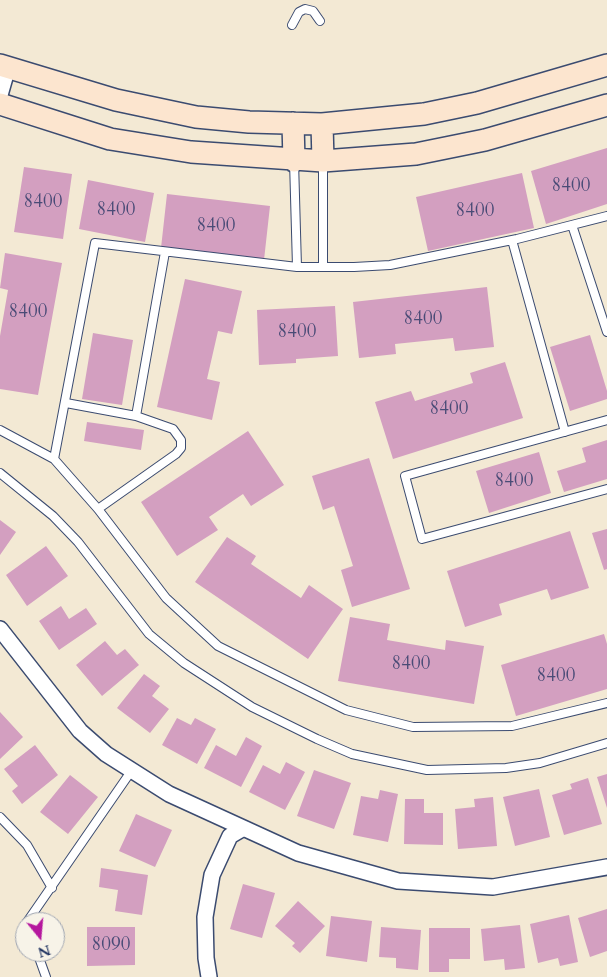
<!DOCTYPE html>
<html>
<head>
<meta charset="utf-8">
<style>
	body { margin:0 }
	#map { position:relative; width:607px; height:977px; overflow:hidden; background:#f3e9d4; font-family:Cardo,serif }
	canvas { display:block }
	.north { position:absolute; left:15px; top:912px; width:50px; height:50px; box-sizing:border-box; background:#f7f3e8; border:1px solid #9fa5b1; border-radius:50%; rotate:163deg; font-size:14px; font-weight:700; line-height:20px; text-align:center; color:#1b2f5e }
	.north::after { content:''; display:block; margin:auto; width:18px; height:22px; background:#b5179e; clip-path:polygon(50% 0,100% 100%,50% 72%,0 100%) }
</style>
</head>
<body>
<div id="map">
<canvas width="607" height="977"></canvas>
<div class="north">N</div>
</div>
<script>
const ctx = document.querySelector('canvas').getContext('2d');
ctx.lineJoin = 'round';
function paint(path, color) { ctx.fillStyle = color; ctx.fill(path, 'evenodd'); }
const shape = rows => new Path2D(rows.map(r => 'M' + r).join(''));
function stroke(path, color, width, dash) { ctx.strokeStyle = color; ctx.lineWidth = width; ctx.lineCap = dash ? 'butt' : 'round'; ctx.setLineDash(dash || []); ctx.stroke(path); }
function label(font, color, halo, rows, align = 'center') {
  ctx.font = font + ' Cardo,serif'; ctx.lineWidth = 4.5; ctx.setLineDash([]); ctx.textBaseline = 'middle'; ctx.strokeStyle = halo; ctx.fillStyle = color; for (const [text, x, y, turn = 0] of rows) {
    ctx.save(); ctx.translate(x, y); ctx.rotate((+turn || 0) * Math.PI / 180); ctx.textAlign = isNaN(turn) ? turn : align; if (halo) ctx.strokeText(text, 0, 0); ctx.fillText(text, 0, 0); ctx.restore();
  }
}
paint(shape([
	[607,148,607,204,546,224,531,171],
	[24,167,72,174,63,239,14,232],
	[522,173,534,228,428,251,416,197],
	[88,180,154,193,145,242,79,229],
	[167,194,270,206,264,260,161,248],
	[5,253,62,263,38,395,0,389,0,336,8,290,0,288],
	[185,279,242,291,232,334,218,331,207,379,220,382,212,420,157,407],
	[487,287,494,347,455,351,453,338,395,344,396,354,359,358,353,302],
	[335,306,338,356,296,359,296,363,259,365,257,310],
	[93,333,133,340,122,405,82,399],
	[590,335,607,391,607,399,570,411,550,347],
	[505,362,523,418,393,459,375,402,411,391,415,401,473,383,470,373],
	[87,422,144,430,141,450,84,441],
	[248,431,284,485,251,506,243,494,209,517,218,530,177,556,141,502],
	[607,440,607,479,564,492,557,471,586,462,582,448],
	[539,452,551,493,489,513,476,471],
	[369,458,410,589,352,607,341,570,353,566,334,506,323,510,312,476],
	[0,520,16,532,0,555],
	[607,529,607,569,604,570,592,533],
	[570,531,589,588,551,600,547,589,499,604,502,615,465,627,447,571],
	[227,537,256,556,251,564,301,598,309,585,343,609,308,659,195,582],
	[46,546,68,576,27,606,6,575],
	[61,606,69,619,86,608,97,624,59,650,39,621],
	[350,617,390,624,387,640,445,650,446,640,484,646,474,704,338,681],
	[604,634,607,644,607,689,516,716,501,665],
	[105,641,117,655,125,649,139,665,102,696,76,665],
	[144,674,160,686,152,696,169,709,150,733,117,708],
	[0,712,23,737,0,759],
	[177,718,191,725,195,718,216,729,197,764,162,745],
	[246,737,262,746,241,787,204,768,216,745,236,756],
	[35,745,58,775,22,804,12,791,18,786,4,769],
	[286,762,305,772,285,810,249,792,263,765,280,774],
	[314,770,351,783,334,829,297,816],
	[607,774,607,808,597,777],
	[70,775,98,797,68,834,40,812],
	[588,778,602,824,564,835,552,795,572,789,570,784],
	[539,789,550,837,515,846,503,797],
	[380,790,398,794,388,842,353,835,361,796,378,799],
	[493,797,497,846,458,849,455,809,475,807,474,799],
	[405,799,424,799,424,813,443,813,443,845,404,844],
	[136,814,172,830,155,867,119,851],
	[101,868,148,875,142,915,115,911,118,890,99,887],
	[243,884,275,893,262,938,230,929],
	[298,901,325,926,300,953,292,946,295,943,275,926],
	[607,909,607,951,590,957,578,918],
	[569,915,578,962,560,966,558,958,538,963,530,924],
	[331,916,372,921,367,962,326,956],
	[520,925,525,968,505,970,504,959,484,961,481,929],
	[87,927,135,927,135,965,87,966],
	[381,927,421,930,418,970,396,968,396,958,379,957],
	[429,928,470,928,470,959,449,959,449,972,429,972]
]), '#d39fc0');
const lane = shape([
	[292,25,299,12,305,9,313,11,320,21],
	[294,161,297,267],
	[607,216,517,239,390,265,354,267,297,267,95,243,54,459,98,509,166,598,218,646,346,710,413,727,512,726,607,703],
	[572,225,607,332],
	[512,240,565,432],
	[323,265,323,162],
	[66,403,136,416,173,429,181,440,181,448,176,454,98,509],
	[136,416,165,252],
	[607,420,405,476,422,539,607,489],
	[0,430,54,459],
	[0,473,53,516,78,542,149,634,184,663,252,707,317,739,352,754,427,770,506,768,540,763,607,743],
	[0,817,27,845,52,888],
	[27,922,132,770],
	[37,952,46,977]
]);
const street = shape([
	[0,95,8,67],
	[0,629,80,731,106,754,169,794,298,853,398,881,493,887,607,867],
	[209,977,206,958,205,917,212,875,230,836,242,829]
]);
const secondary = shape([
	[0,65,116,100,196,117,249,122,322,124,424,114,477,103,607,65],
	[0,104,110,139,191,152,323,161,416,154,485,140,607,105],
	[293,123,294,161],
	[322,124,323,161]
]);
stroke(lane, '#3b4b70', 10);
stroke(street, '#3b4b70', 18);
stroke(secondary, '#3b4b70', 24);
stroke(lane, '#fff', 8);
stroke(street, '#fff', 15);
stroke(secondary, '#fce5cf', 21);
label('19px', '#494b76', null, [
	["8400",571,187],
	["8400",43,203],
	["8400",116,211],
	["8400",475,212],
	["8400",216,227],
	["8400",28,313],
	["8400",423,320],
	["8400",297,333],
	["8400",449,410],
	["8400",514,482],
	["8400",411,665],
	["8400",556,677],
	["8090",111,946]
]);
</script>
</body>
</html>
